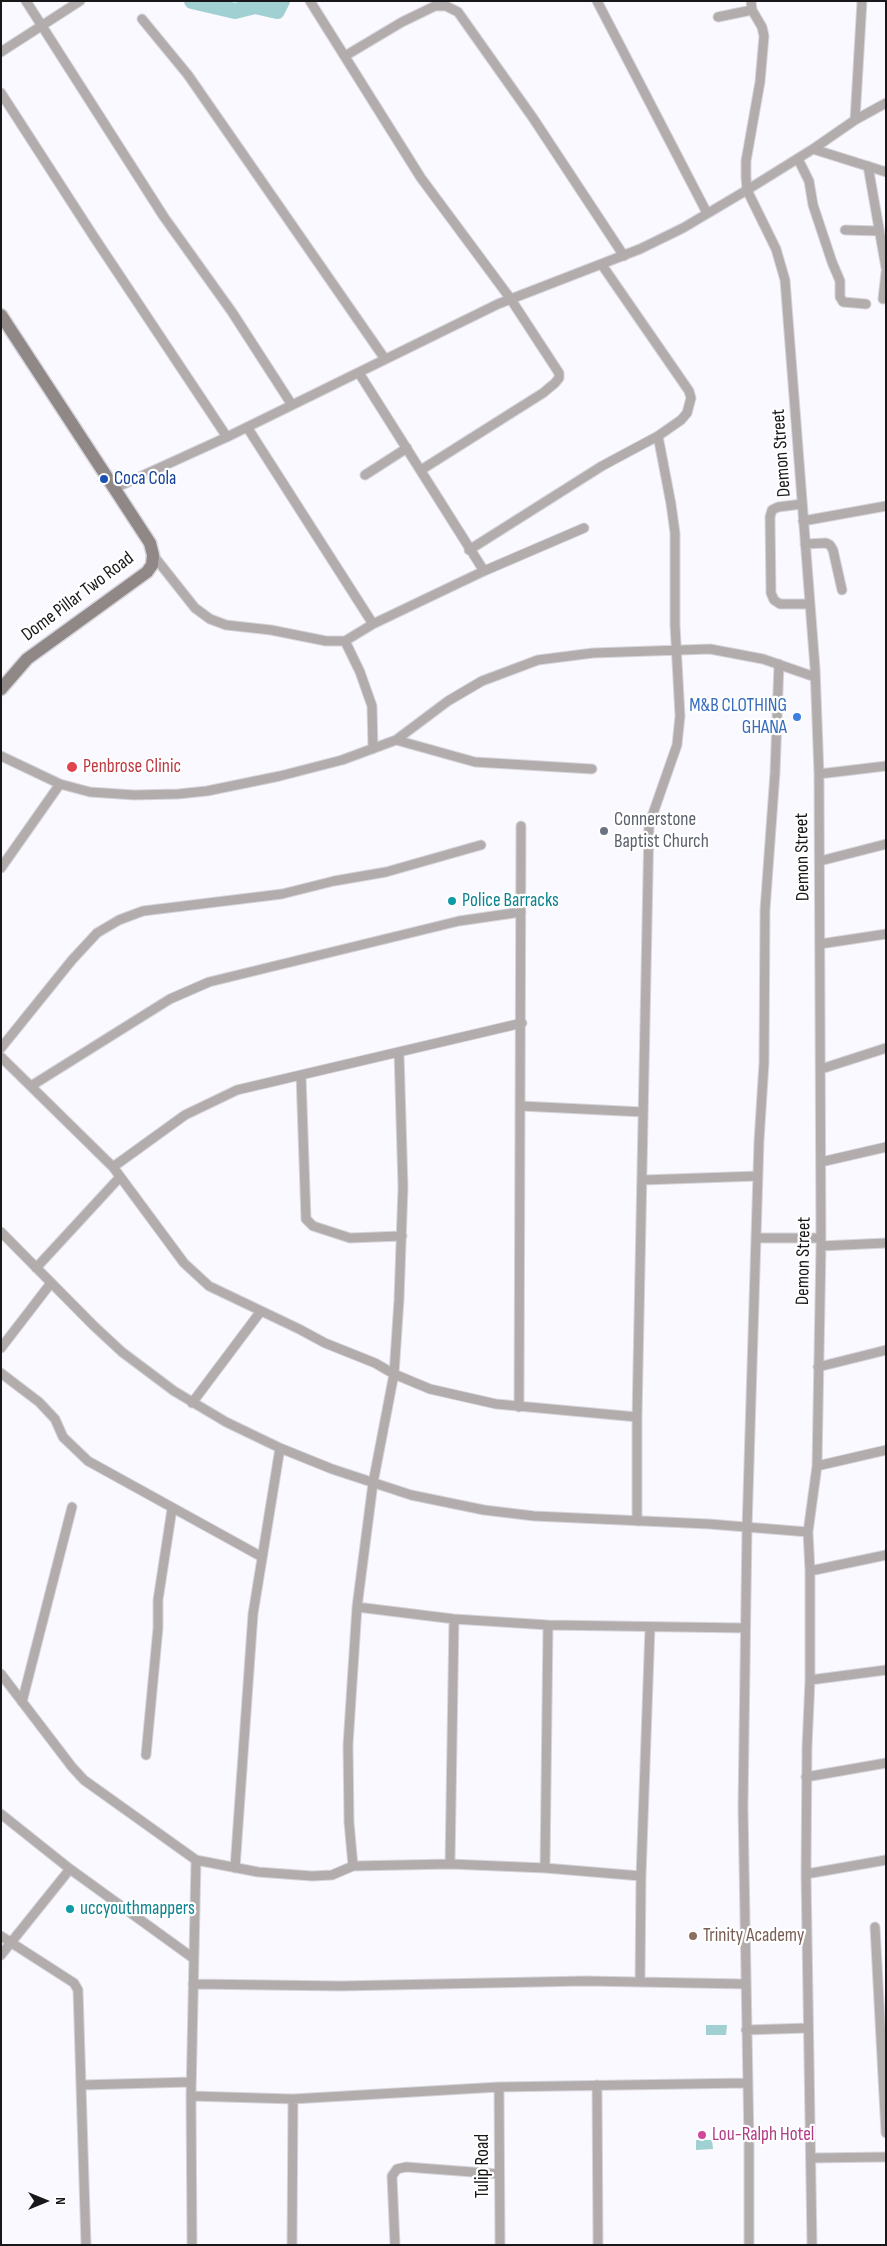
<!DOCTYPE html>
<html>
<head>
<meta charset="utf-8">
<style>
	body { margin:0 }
	#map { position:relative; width:887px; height:2246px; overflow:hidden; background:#faf9ff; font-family:"Sofia Sans Condensed",sans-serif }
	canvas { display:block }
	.frame { position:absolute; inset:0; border:2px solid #18181b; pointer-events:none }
	.north { position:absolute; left:20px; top:2176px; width:50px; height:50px; -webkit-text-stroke:4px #fff; paint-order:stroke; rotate:90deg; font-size:14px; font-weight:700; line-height:20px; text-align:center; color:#18181b }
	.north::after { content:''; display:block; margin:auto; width:18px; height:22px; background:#18181b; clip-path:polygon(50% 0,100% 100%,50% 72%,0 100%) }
</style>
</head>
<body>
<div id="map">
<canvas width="887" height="2246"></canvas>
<div class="frame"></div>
<div class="north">N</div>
</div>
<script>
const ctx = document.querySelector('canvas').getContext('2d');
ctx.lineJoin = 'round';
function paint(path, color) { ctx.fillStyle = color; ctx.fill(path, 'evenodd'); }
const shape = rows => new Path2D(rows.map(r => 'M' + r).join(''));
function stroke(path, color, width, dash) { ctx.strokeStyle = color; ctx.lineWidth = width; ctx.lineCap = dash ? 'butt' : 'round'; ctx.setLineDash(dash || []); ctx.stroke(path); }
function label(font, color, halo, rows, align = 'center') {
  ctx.font = font + ' "Sofia Sans Condensed",sans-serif'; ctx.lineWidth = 4.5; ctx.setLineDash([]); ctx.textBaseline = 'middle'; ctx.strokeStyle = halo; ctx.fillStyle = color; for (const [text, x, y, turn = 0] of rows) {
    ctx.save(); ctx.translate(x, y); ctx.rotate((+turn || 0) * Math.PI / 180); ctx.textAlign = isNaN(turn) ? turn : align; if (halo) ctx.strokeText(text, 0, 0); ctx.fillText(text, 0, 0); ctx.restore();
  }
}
paint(shape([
	[706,2025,727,2025,726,2035,706,2035],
	[696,2140,712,2140,713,2149,696,2150]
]), '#a1d0d2');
stroke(shape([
	[192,1,235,11,255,6,277,11,282,1]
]), '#a1d0d2', 16);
const street = shape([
	[26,1,164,217,232,312,292,405],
	[310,1,421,178,510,298,559,373,559,378,555,383,543,393,421,470],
	[597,1,707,213],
	[751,1,752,10,762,27,764,36,760,82,746,161,746,177,747,190,776,249,785,280,815,668,819,774,821,1246,817,1466,808,1532,810,1571,810,1680,807,1747,806,1874,812,2245],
	[718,17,752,10],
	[142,19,188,75,385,359],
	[1,52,80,1],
	[345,56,402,22,435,6,446,6,458,12,533,118,624,256],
	[1,93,94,237,227,437],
	[855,120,862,1],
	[813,149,886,172],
	[798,159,809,181,813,205,832,262,840,281,840,297,843,302,866,304],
	[868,166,886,268],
	[845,230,879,231],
	[883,299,886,272],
	[359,373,484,571],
	[247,427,373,624],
	[365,475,407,448],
	[113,489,227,437,498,304,640,249,683,228,747,190,813,149,855,120,886,103],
	[802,504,778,507,772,510,770,517,771,593,774,600,780,604,810,604],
	[803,521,886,506],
	[805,544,826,543,830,545,833,550,842,590],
	[469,550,602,466,658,436,681,420,687,413,691,398,689,391,602,265],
	[153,555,195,608,210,619,226,625,271,630,326,641,345,641,373,624,419,602,484,571,584,528],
	[345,641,360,672,372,706,373,749],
	[396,740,475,762,592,769],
	[1,756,60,784,90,792,134,795,178,794,207,791,280,776,342,760,396,740,448,701,482,681,538,660,593,653,710,649,763,659,815,677],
	[819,774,886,766],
	[820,861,886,844],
	[1,868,60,784],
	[820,944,886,934],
	[1,1048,72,960,97,933,119,920,143,911,282,894,334,881,386,872,481,845],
	[1,1057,113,1167,184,1263,209,1286,299,1329,325,1343,375,1363,394,1374,430,1389,496,1404,637,1417],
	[821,1069,886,1048],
	[301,1075,306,1219,313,1226,350,1238,402,1236],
	[31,1086,170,999,209,982,459,921,521,912],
	[521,1106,643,1112],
	[821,1162,886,1147],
	[113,1167,185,1115,237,1090,522,1023],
	[643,1180,758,1176],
	[1,1232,94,1326,122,1352,174,1391,226,1422,280,1448,332,1469,411,1495,484,1510,534,1516,709,1524,808,1532],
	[757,1238,821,1238],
	[821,1246,886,1243],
	[36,1268,120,1177],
	[1,1348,51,1283],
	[818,1367,886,1350],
	[1,1373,39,1402,55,1419,63,1437,88,1461,262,1557],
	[192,1403,261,1311],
	[519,1407,521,826],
	[817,1466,886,1450],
	[637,1521,637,1417,649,825,677,745,680,716,675,625,675,533,671,504,658,436],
	[810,1571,886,1555],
	[357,1607,454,1619,548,1625,745,1628],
	[1,1674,72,1767,84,1780,196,1860,258,1872,312,1876,332,1875,353,1866,450,1864,545,1868,641,1876],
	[810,1680,886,1670],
	[22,1702,72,1507],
	[146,1755,158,1628,158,1600,172,1509],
	[806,1777,886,1763],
	[1,1814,70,1869,193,1958],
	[450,1864,454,1619],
	[353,1866,349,1822,348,1745,357,1607,373,1483,394,1374,399,1300,403,1187,399,1052],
	[235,1868,253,1614,280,1448],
	[545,1868,548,1625],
	[806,1874,886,1860],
	[875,1927,886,2133],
	[1,1936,74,1983,78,1990,86,2245],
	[1,1955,70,1869],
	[640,1982,641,1876,650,1627],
	[193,1984,341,1986,585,1981,745,1984],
	[746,2030,808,2028],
	[82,2085,191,2082],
	[597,2085,598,2245],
	[499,2087,500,2245],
	[191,2096,293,2099,499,2087,747,2083],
	[811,2158,886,2157],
	[192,2245,191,2096,196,1860],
	[292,2245,293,2099],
	[395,2245,392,2176,397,2169,406,2167,499,2174],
	[749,2245,749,2143,743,1807,747,1528,759,1141,764,1063,765,910,775,773,779,664]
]);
const secondary = shape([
	[1,315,150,543,153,555,152,565,147,572,27,659,1,689]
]);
stroke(street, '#d6d5db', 11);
stroke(secondary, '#d6d5db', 15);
stroke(street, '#b2adac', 9);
stroke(secondary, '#8f8886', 12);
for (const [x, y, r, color] of [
	[104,479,5,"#1a4fb4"],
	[797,717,5,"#3f7fe0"],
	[72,767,6,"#e0444e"],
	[604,831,5,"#6b7280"],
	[452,901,5,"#0f9aa8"],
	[70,1909,5,"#0f9aa8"],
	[693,1936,5,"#8d6e63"],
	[702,2135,5,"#d1479c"]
]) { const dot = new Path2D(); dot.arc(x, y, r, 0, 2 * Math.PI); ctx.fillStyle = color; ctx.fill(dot); stroke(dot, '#fff', 2); }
label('19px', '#18181b', '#fff', [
	["Demon Street",782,453,-94],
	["Dome Pillar Two Road",78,597,-37],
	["Demon Street",803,857,-91],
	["Demon Street",804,1261,-89],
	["Tulip Road",483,2166,-90]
]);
label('19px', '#164399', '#fff', [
	["Coca Cola",114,479]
], 'left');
label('19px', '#366cbe', '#fff', [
	["M&B CLOTHING",787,706],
	["GHANA",787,728]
], 'right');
label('19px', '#be3a42', '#fff', [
	["Penbrose Clinic",83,767]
], 'left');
label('19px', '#5b616d', '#fff', [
	["Connerstone",614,820],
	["Baptist Church",614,842]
], 'left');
label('19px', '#0d838f', '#fff', [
	["Police Barracks",462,901],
	["uccyouthmappers",80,1909]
], 'left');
label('19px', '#785e54', '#fff', [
	["Trinity Academy",703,1936]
], 'left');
label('19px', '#b23c85', '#fff', [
	["Lou-Ralph Hotel",712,2135]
], 'left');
</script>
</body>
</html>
